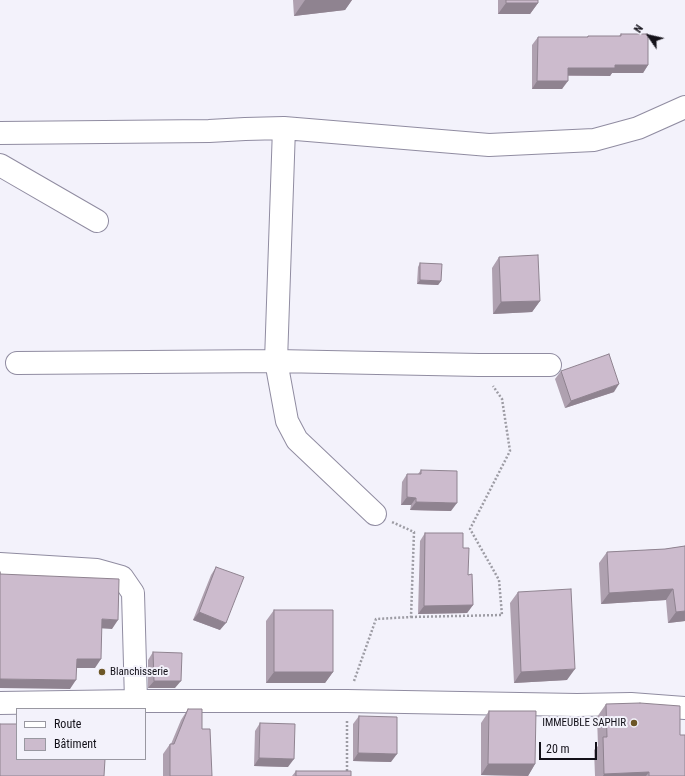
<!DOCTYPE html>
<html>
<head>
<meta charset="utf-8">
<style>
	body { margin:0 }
	#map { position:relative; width:685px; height:776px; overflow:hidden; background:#f3f2fb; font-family:"Roboto Condensed",sans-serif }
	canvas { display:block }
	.legend { position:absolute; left:16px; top:708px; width:130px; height:52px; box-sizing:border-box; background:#f3f2fb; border:1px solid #9998a1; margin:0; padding:5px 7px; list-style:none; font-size:12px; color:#131119 }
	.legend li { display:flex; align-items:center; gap:8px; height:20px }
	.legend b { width:20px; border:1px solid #9998a1 }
	.north { position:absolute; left:629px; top:16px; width:40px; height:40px; -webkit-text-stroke:3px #f3f2fb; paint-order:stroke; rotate:304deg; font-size:11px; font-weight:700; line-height:16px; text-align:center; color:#131119 }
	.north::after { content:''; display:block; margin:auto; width:14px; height:18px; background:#131119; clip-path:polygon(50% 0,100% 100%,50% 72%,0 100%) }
	.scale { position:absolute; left:539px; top:742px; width:58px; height:18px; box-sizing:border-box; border:2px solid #131119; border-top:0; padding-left:5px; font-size:12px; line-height:14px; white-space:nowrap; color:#131119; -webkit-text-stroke:3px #f3f2fb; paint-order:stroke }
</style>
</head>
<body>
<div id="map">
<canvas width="685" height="776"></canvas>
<ul class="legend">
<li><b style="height:5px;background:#fff"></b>Route</li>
<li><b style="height:11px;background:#ccbbcd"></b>Bâtiment</li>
</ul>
<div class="north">N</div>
<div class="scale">20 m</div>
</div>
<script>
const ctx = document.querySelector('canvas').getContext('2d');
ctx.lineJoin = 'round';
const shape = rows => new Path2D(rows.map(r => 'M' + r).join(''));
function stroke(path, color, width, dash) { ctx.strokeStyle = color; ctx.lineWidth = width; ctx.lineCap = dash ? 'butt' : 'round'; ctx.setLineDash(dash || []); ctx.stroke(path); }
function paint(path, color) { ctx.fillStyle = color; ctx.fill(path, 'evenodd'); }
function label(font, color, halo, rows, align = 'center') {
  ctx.font = font + ' "Roboto Condensed",sans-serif'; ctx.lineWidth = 4; ctx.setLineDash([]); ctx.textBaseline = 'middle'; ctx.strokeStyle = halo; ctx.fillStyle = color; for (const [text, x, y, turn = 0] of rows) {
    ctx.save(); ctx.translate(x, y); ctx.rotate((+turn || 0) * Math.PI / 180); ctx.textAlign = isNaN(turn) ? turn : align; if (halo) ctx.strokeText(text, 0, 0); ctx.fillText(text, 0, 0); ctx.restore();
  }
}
const minor = shape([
	[284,128,276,361,287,421,297,440,375,514],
	[0,133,209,131,245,129,284,128,489,145,594,140,638,128,685,107],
	[0,165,97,221],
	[17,363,276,361,479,365,550,365],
	[0,564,97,570,122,577,133,593,136,701],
	[0,703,136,701,347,701,577,705,631,704,685,708]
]);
stroke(minor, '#908ca1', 24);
stroke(shape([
	[411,617,502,615,499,580,470,529,510,451,502,399,493,386],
	[354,681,376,619,411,617,414,532,392,522],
	[347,721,347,776]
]), '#9d9ca4', 2.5, [2, 2]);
stroke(minor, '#fff', 22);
paint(shape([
	[293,0,352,0,345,10,294,16],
	[498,0,538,0,538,3,530,14,498,14],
	[621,34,648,65,643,73,612,73,610,76,568,76,562,89,532,89,532,45,538,37,587,37,588,36,619,36],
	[499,257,540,301,532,312,493,314,492,268],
	[420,263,441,281,438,285,417,284,418,267],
	[561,371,614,392,565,408,555,379],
	[421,470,451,511,410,510,411,505,401,505,402,482,407,474,418,474],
	[425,533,463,548,468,575,473,605,467,613,418,614,420,541],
	[685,546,685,621,668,623,666,600,601,604,599,563,607,552,665,549],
	[216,567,220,630,193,620,211,575],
	[518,592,567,680,514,683,510,603],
	[274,610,333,672,325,683,266,683,266,621],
	[153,652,175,688,148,688,148,660],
	[606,704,680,735,685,776,595,776,594,750,598,746,597,717],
	[188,709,202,729,212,776,163,776,163,754,170,744,171,744,181,720],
	[489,711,535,764,528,776,481,775,481,723],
	[359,716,391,762,353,761,353,724],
	[260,723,288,767,254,766,255,731],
	[296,771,296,776,292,776]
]), '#afa1b0');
paint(shape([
	[305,0,352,0,345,10,294,16],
	[506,3,538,3,530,14,498,14],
	[615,65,648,65,643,73,612,73,610,76,563,75,568,68],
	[537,81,568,81,562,89,532,89],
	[420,280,441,281,438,285,417,284],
	[540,301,532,312,493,314,501,302],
	[619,384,614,392,565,408,571,401],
	[407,497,416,498,411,505,401,505],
	[416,502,457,503,451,511,410,510],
	[673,589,666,600,601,604,609,593],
	[473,605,467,613,418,614,424,606],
	[685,611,685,621,668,623,676,612],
	[199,612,226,623,220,630,193,620],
	[102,619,118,620,112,629,96,628],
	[77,659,101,659,95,668,71,668],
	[575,669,567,680,514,683,521,672],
	[274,672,333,672,325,683,266,683],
	[0,679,76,680,70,689,0,688],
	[154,681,181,681,175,688,148,688],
	[358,753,397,754,391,762,353,761],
	[259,758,294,759,288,767,254,766],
	[488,764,535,764,528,776,481,775],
	[649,772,646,776,603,776,604,774]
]), '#8f8390');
const building = shape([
	[506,0,538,0,538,3,506,3,506,0],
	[621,34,648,34,648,65,615,65,615,68,568,68,568,81,537,81,538,37,588,37,588,36,621,36,621,34],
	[538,255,540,301,501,302,499,257,538,255],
	[420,263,442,264,441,281,420,280,420,263],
	[609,354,619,384,571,401,561,371,609,354],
	[421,470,457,471,457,503,416,502,416,498,407,497,407,474,421,474,421,470],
	[425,533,463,533,463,548,469,548,468,575,472,574,473,605,424,606,425,533],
	[685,546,685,611,676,612,673,589,609,593,607,552,665,549,685,546],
	[216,567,244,577,226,623,199,612,216,567],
	[0,572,0,574,119,579,118,620,102,619,101,659,77,659,76,680,0,679,0,572],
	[571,589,575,669,521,672,518,592,571,589],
	[274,610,333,610,333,672,274,672,274,610],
	[153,652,182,653,181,681,154,681,153,652],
	[640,703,680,706,680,735,685,735,685,776,649,776,649,772,604,774,603,737,607,737,606,704,640,703],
	[188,709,202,709,202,729,210,729,212,776,170,776,170,744,174,744,188,709],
	[489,711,536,711,535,764,488,764,489,711],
	[359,716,397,717,397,754,358,753,359,716],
	[260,723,295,724,294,759,259,758,260,723],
	[0,724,17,724,17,759,105,759,104,776,0,776,0,724],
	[296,771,351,771,351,776,296,776,296,771]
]);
paint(building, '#ccbbcd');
stroke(building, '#8f8390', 1);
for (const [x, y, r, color] of [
	[102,672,4,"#6d5727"],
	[634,723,4,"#6d5727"]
]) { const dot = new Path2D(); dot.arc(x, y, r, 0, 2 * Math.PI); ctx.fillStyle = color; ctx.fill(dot); stroke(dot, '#f3f2fb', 1.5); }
label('11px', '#131119', '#f3f2fb', [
	["Blanchisserie",110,672],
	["IMMEUBLE SAPHIR",626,723,"right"]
], 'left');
</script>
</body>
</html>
